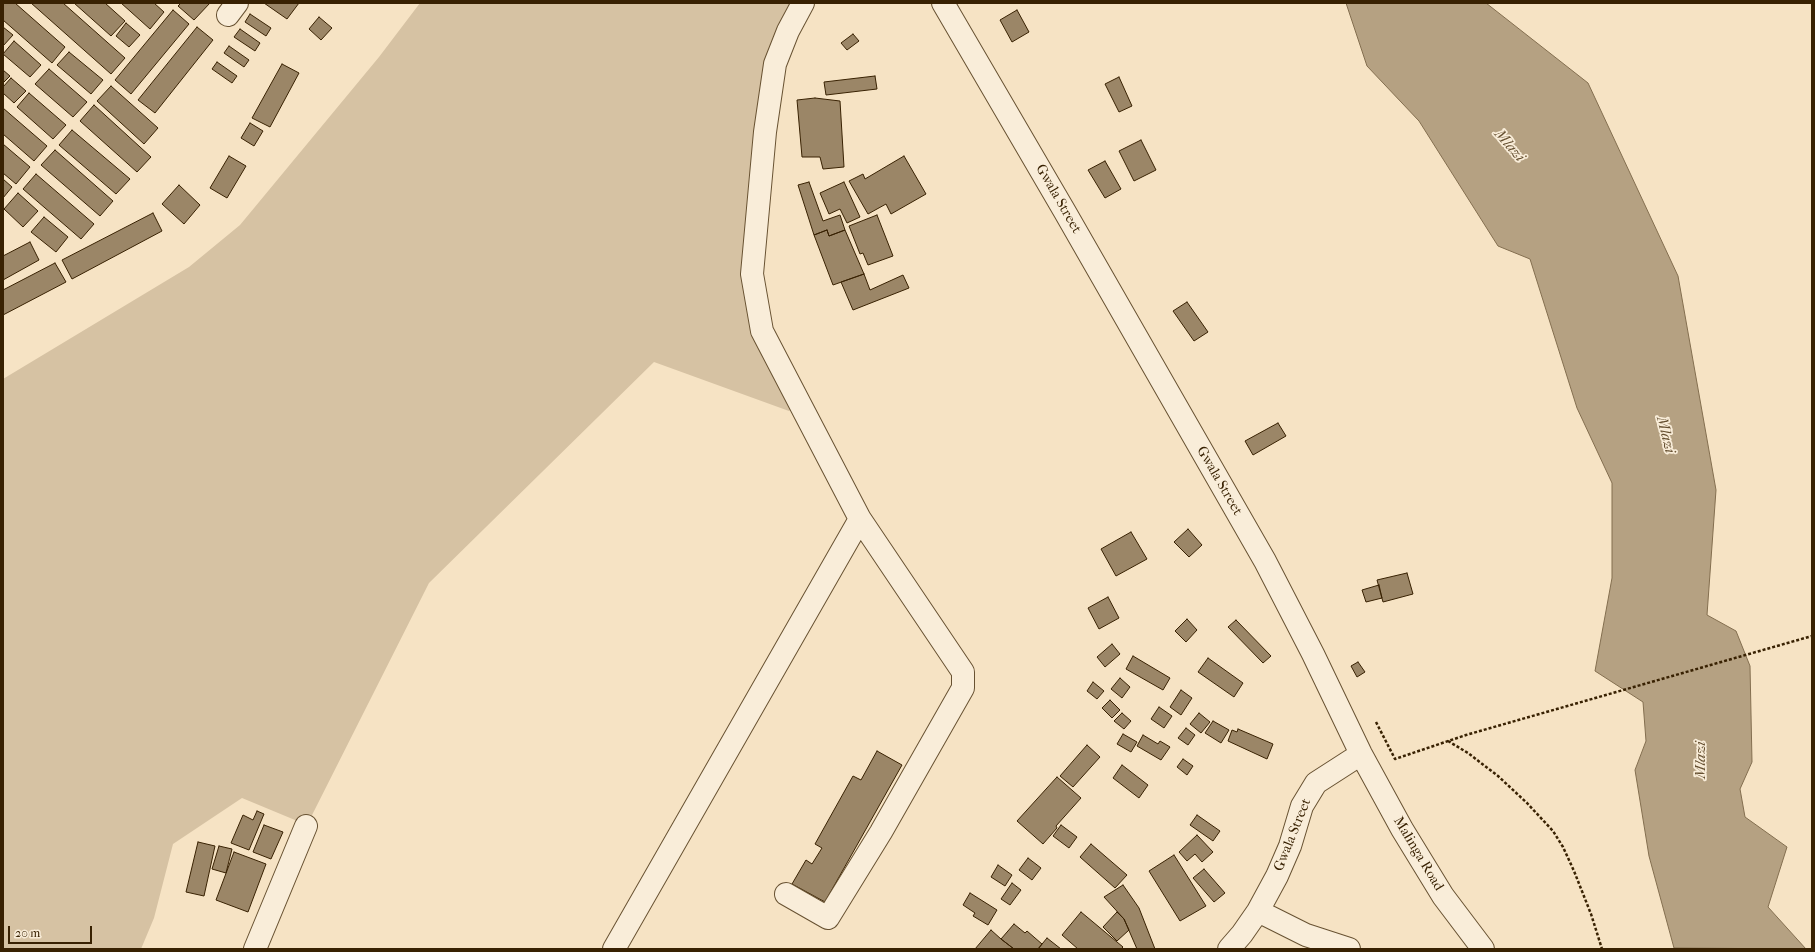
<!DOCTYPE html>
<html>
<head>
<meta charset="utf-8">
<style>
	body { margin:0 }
	#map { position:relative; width:1815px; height:952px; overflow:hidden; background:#f6e3c4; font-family:"IM FELL French Canon",serif }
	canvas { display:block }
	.frame { position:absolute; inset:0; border:4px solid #382102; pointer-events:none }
	.scale { position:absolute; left:8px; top:926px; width:84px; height:18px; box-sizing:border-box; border:2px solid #382102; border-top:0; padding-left:5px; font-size:12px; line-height:14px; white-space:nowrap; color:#382102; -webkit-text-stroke:3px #f9edd9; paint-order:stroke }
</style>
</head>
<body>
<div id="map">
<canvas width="1815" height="952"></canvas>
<div class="frame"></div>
<div class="scale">20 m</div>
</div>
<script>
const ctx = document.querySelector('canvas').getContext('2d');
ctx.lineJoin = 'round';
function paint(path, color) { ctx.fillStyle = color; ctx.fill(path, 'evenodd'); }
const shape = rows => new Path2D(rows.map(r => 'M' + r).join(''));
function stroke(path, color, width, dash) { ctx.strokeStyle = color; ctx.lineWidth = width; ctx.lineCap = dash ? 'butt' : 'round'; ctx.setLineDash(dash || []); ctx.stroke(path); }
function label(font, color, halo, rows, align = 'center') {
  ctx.font = font + ' "IM FELL French Canon",serif'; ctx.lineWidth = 3.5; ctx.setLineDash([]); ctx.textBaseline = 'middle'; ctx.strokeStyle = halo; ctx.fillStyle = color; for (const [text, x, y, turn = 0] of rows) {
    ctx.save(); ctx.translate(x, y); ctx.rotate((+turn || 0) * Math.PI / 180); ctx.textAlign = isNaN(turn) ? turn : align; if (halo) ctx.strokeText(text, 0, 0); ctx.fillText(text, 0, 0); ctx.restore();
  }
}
paint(shape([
	[420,3,801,3,787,31,751,274,799,405,789,411,654,362,429,583,307,825,242,798,173,844,154,918,141,949,3,949,3,379,189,267,240,225,379,57]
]), '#d6c2a3');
const water = shape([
	[1346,3,1486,3,1588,83,1678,276,1716,490,1707,615,1736,631,1750,666,1752,762,1740,789,1745,817,1787,847,1768,907,1806,949,1674,948,1649,856,1635,770,1646,741,1643,702,1595,671,1612,578,1612,483,1577,408,1530,259,1498,246,1419,121,1367,66,1346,3]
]);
paint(water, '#b5a182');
stroke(water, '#836e4f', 1);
const building = shape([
	[5,3,15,3,65,47,52,63,3,20,3,5,5,3],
	[31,3,63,3,125,58,111,74,31,3],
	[74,3,105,3,125,21,111,36,74,3],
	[121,3,154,3,164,12,150,29,121,3],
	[181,3,210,3,194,20,178,6,181,3],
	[264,3,299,3,287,19,264,3],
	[173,10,189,24,131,94,115,80,173,10],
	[1017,10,1029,32,1012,42,1000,20,1017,10],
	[250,14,271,28,266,36,245,22,250,14],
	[319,17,332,28,321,40,309,29,319,17],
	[126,23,140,35,129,47,116,36,126,23],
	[3,27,13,35,3,46,3,27],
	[197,27,213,40,155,113,138,100,197,27],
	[240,29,260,43,255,51,234,37,240,29],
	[853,34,859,41,847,50,841,43,853,34],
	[14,41,41,65,30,77,3,54,14,41],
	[229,46,249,60,244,67,224,53,229,46],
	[69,52,103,80,91,94,57,65,69,52],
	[217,62,237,76,232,83,212,69,217,62],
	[282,64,299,73,270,127,252,118,282,64],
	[49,69,87,102,73,117,35,84,49,69],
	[3,70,10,76,3,83,3,70],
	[875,76,877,89,826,95,824,82,875,76],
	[1119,77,1132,106,1119,112,1105,84,1119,77],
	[11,78,26,91,14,103,3,93,3,87,11,78],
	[111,86,158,128,144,144,97,101,111,86],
	[29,93,66,125,53,139,17,107,29,93],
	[815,98,840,101,844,167,823,169,820,157,802,157,797,100,815,98],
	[94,105,151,157,137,172,80,121,94,105],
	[3,108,47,146,34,161,3,134,3,108],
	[250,123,263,131,254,146,241,138,250,123],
	[72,130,130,179,116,194,59,145,72,130],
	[1141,140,1156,170,1134,181,1119,151,1141,140],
	[3,144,30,167,16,184,3,173,3,144],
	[55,150,113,201,100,216,41,165,55,150],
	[229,156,246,166,227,198,210,188,229,156],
	[904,156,926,194,891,214,886,204,868,214,849,181,863,174,865,179,904,156],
	[1105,161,1121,189,1105,198,1088,170,1105,161],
	[36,174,94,224,81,239,23,189,36,174],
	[3,179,12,187,3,198,3,179],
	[809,182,823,221,840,215,845,230,829,236,827,230,814,235,798,185,809,182],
	[844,182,860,217,847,223,840,209,829,214,820,193,844,182],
	[179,185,200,205,184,224,162,204,179,185],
	[18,193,38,211,23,227,4,209,18,193],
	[153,213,162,231,72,279,62,260,153,213],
	[877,215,893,256,868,265,863,253,860,254,849,226,877,215],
	[44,217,68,237,56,252,31,232,44,217],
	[827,230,829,236,845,230,864,274,833,285,814,235,827,230],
	[30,242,39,260,3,280,3,256,30,242],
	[55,263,66,282,3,315,3,290,55,263],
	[864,274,870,290,903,275,909,288,853,310,841,282,864,274],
	[1187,302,1208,332,1194,341,1173,311,1187,302],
	[1278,423,1286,436,1253,455,1245,441,1278,423],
	[1188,529,1202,545,1189,557,1174,542,1188,529],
	[1131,532,1147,559,1116,576,1101,549,1131,532],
	[1407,573,1413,594,1383,602,1377,580,1407,573],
	[1379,585,1382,598,1366,602,1362,590,1379,585],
	[1108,597,1119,618,1099,629,1088,608,1108,597],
	[1187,619,1197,630,1186,642,1175,631,1187,619],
	[1236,620,1271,656,1263,663,1228,627,1236,620],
	[1112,644,1120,654,1105,667,1097,657,1112,644],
	[1133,656,1170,678,1163,690,1126,669,1133,656],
	[1208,658,1243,683,1234,697,1198,672,1208,658],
	[1358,662,1365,672,1357,677,1351,666,1358,662],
	[1120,678,1130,687,1122,698,1111,689,1120,678],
	[1093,682,1104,691,1097,699,1087,691,1093,682],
	[1181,690,1192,698,1181,715,1170,707,1181,690],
	[1110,700,1120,710,1112,718,1102,708,1110,700],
	[1159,707,1172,716,1164,728,1151,719,1159,707],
	[1122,713,1131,721,1124,729,1114,721,1122,713],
	[1199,713,1210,722,1201,733,1190,724,1199,713],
	[1213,721,1229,730,1221,743,1205,733,1213,721],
	[1186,728,1195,735,1188,745,1178,738,1186,728],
	[1238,729,1273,744,1267,759,1228,741,1232,730,1237,732,1238,729],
	[1123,734,1137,742,1131,752,1117,744,1123,734],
	[1143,735,1158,744,1160,741,1170,747,1161,760,1137,746,1143,735],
	[1087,745,1100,757,1073,787,1060,776,1087,745],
	[877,751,902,765,825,902,792,884,806,860,812,864,822,848,815,844,853,776,861,780,877,751],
	[1183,759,1193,766,1187,775,1177,767,1183,759],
	[1122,765,1148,785,1139,798,1113,778,1122,765],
	[1057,777,1081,798,1056,826,1057,828,1043,844,1017,821,1057,777],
	[257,811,264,814,249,850,231,843,243,815,253,820,257,811],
	[1197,815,1220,831,1213,841,1190,825,1197,815],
	[264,825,283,832,271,859,253,852,264,825],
	[1061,825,1077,837,1069,848,1053,836,1061,825],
	[1197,835,1213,852,1202,862,1195,854,1187,861,1179,852,1197,835],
	[198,842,215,846,204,896,186,892,198,842],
	[1091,844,1127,875,1115,888,1080,857,1091,844],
	[219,846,232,849,226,873,212,869,219,846],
	[234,852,266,864,248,912,216,900,234,852],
	[1174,855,1206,906,1180,921,1149,871,1174,855],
	[1028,858,1041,868,1032,880,1019,870,1028,858],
	[998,865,1012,875,1005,886,991,877,998,865],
	[1204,869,1225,893,1214,902,1193,878,1204,869],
	[1012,883,1021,890,1010,905,1001,899,1012,883],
	[1123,885,1139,908,1155,949,1137,949,1124,919,1104,897,1123,885],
	[970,893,997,910,988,925,973,916,975,913,963,905,970,893],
	[1081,912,1123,947,1121,949,1078,949,1062,935,1081,912],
	[1117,912,1124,919,1129,930,1117,941,1103,927,1117,912],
	[1014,924,1025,933,1027,931,1042,944,1038,949,1014,949,1001,939,1014,924],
	[991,930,1001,939,1014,949,975,949,991,930],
	[1047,938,1061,949,1038,949,1047,938]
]);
paint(building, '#9b8667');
stroke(building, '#382102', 1);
const minor = shape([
	[943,3,1065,212,1265,561,1313,654,1361,754,1402,829,1443,896,1483,949],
	[228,15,237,3],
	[786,894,828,918,881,832,963,688,963,672,860,519,762,331,752,274,765,132,775,64,788,31,803,3],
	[1258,911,1306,935,1349,949],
	[255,949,306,826],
	[614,949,860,519],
	[1229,949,1242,934,1258,911,1277,876,1290,846,1302,806,1316,783,1361,754]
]);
stroke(minor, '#685232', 24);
stroke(shape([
	[1376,722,1395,759,1466,735,1812,636],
	[1448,741,1468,753,1498,776,1527,803,1553,831,1563,847,1574,871,1591,914,1602,949]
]), '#382102', 2.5, [3, 2]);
stroke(minor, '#f9edd9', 22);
label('14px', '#382102', '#f9edd9', [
	["Gwala Street",1058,199,60],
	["Gwala Street",1219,481,60],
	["Gwala Street",1293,835,-68],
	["Malinga Road",1418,854,59]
]);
label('italic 15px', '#644e2f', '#f9edd9', [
	["Mlazi",1509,146,49],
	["Mlazi",1665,435,76],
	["Mlazi",1701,760,-90]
]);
</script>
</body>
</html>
